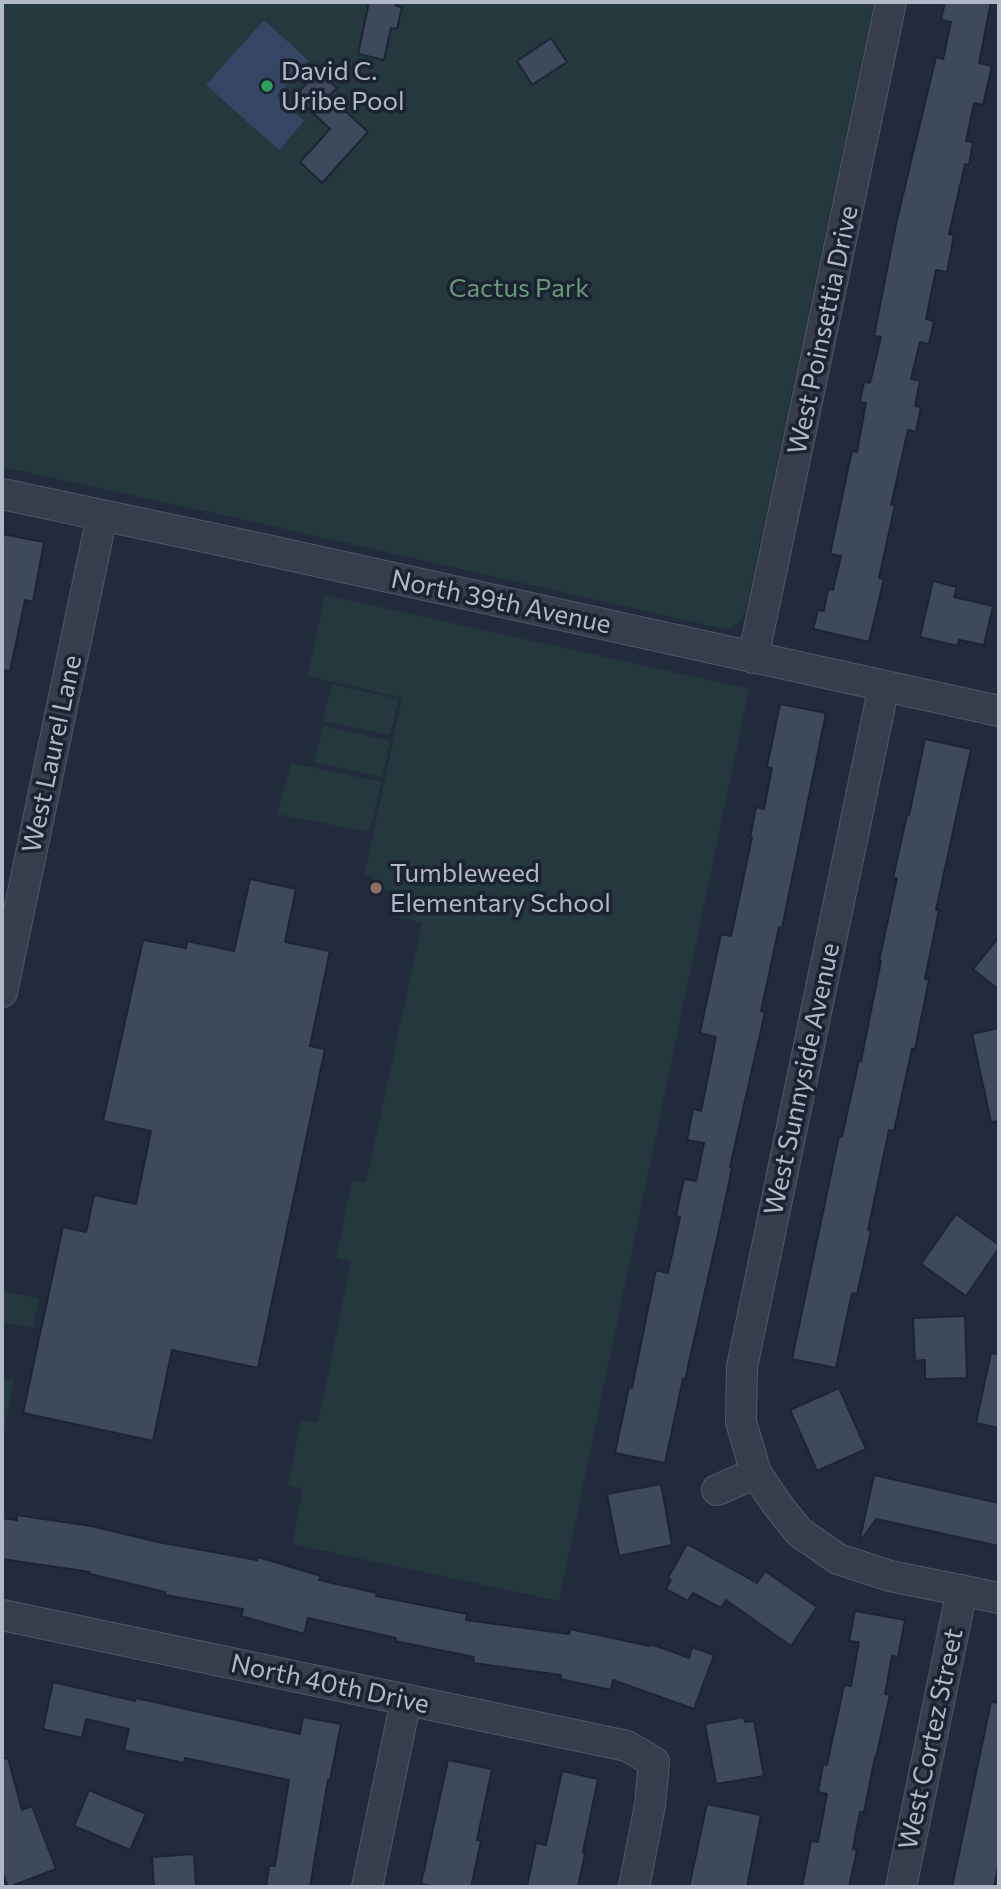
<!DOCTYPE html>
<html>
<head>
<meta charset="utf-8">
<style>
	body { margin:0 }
	#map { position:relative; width:1001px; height:1889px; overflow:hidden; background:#222b3c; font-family:Commissioner,sans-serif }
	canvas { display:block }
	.frame { position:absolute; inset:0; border:4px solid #b1b8c8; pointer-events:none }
</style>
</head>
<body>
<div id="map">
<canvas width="1001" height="1889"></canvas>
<div class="frame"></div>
</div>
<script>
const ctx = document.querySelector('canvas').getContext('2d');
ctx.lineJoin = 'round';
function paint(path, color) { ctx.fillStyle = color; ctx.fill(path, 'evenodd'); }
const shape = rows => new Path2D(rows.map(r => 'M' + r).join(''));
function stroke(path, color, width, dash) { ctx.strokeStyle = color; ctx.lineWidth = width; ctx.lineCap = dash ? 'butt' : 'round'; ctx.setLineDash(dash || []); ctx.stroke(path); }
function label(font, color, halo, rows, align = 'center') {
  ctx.font = font + ' Commissioner,sans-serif'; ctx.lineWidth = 7; ctx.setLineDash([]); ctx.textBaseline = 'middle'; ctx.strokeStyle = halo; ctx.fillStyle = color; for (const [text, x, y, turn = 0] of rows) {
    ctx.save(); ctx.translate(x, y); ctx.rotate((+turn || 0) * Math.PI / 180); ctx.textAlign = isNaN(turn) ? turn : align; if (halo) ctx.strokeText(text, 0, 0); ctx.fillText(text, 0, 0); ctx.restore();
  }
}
paint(shape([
	[2,2,874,2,745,613,740,621,731,628,724,629,246,520,2,467],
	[325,595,749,689,559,1601,292,1544,303,1489,288,1486,301,1420,318,1423,351,1262,336,1258,352,1181,366,1183,422,923,398,917,392,896,381,884,365,873,402,698,308,676],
	[332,684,399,699,390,735,323,721],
	[323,726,391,741,382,777,314,762],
	[291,763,382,782,369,832,277,814],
	[3,1291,39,1298,33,1328,2,1322],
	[2,1378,14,1380,2,1441]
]), '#24383d');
paint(shape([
	[264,20,309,61,277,96,304,121,279,150,206,85]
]), '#354563');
const building = shape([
	[369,2,397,2,396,6,402,7,397,29,391,28,384,60,358,54,369,2],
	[945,2,991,2,979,63,992,66,983,105,974,103,966,141,973,142,969,165,965,164,949,234,954,235,947,272,936,270,926,319,934,321,929,344,920,342,911,379,920,381,915,406,921,407,916,432,908,430,891,505,895,505,879,578,884,579,869,642,813,629,818,610,824,611,828,589,833,590,841,556,830,554,852,451,857,452,866,403,860,402,864,382,870,383,881,337,874,336,896,224,936,57,943,59,951,22,941,20,945,2],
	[551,38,567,62,532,85,517,61,551,38],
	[318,71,337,88,329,96,368,132,322,183,300,162,330,129,295,96,318,71],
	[2,534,44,542,33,602,25,600,10,671,2,670,2,534],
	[933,581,957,587,954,597,993,606,984,645,959,640,958,646,920,637,933,581],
	[780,704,826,713,782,928,779,927,761,1011,765,1012,730,1167,732,1168,720,1225,685,1380,683,1379,665,1463,615,1453,629,1387,632,1388,656,1270,668,1273,680,1217,676,1216,684,1179,696,1181,704,1143,687,1140,693,1109,701,1111,716,1037,700,1033,721,934,731,936,752,838,750,838,756,807,764,809,772,768,767,767,780,704],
	[925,739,971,749,936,910,939,910,925,979,929,980,915,1049,912,1049,894,1131,889,1130,868,1230,871,1231,857,1294,852,1293,836,1368,792,1359,839,1136,842,1137,859,1060,861,1061,881,961,879,961,897,878,893,878,907,815,909,815,925,739],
	[250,879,296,889,285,942,330,951,310,1046,325,1049,258,1368,172,1350,153,1441,23,1413,63,1227,86,1232,94,1195,136,1204,151,1131,103,1121,143,940,186,948,187,941,234,951,250,879],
	[999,937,999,990,973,969,999,937],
	[999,1028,999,1121,991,1122,972,1034,999,1028],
	[956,1214,999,1245,999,1248,966,1296,921,1264,956,1214],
	[965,1316,967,1378,925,1379,925,1360,915,1361,913,1318,965,1316],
	[991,1353,999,1354,999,1428,976,1423,991,1353],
	[839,1388,866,1449,817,1471,790,1410,839,1388],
	[874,1475,999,1503,999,1546,876,1519,859,1543,874,1475],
	[661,1484,672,1545,619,1556,607,1494,661,1484],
	[17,1515,91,1526,158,1542,257,1560,258,1557,321,1576,319,1580,377,1593,376,1596,467,1614,466,1620,569,1634,570,1629,650,1646,651,1644,689,1658,692,1647,714,1655,694,1709,613,1680,611,1690,560,1679,561,1675,473,1663,474,1657,395,1641,396,1638,308,1618,304,1634,241,1616,243,1609,165,1595,165,1592,90,1574,90,1572,2,1559,2,1518,17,1520,17,1515],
	[687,1544,757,1583,765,1571,817,1607,791,1646,726,1600,721,1608,693,1593,688,1601,666,1589,671,1580,668,1578,687,1544],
	[855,1611,905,1620,898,1657,892,1656,885,1694,890,1695,876,1758,875,1757,864,1812,860,1812,853,1849,857,1850,849,1887,802,1887,811,1841,818,1842,827,1794,818,1792,823,1764,827,1765,844,1685,851,1686,859,1642,849,1641,855,1611],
	[53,1682,135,1701,136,1698,300,1734,303,1717,341,1724,330,1780,328,1780,310,1887,266,1887,269,1866,275,1866,289,1780,185,1758,184,1763,124,1750,129,1729,86,1719,82,1738,43,1729,53,1682],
	[991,1702,999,1703,999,1862,994,1887,952,1887,991,1702],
	[744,1717,745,1722,754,1721,764,1776,716,1784,705,1724,744,1717],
	[8,1758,22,1810,32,1806,56,1869,9,1887,8,1887,2,1871,2,1759,8,1758],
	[448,1760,492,1769,477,1840,481,1841,471,1887,437,1887,421,1884,448,1760],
	[562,1771,598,1779,583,1852,585,1853,578,1887,527,1887,536,1843,546,1845,562,1771],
	[89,1790,146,1814,130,1850,74,1826,89,1790],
	[707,1804,761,1815,747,1887,689,1887,707,1804],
	[194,1854,196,1887,154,1887,152,1857,194,1854]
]);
paint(building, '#3e495b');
stroke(building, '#1d2433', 2);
const minor = shape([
	[2,494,248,546,999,711],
	[753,658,891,2],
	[884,686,742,1367,741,1422,756,1473,776,1503,799,1532,838,1559,890,1576,999,1598],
	[2,992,102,516],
	[717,1490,756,1473],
	[2,1615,627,1746,654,1762,650,1805,634,1887],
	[367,1887,406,1700],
	[901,1887,962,1590]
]);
stroke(minor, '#515867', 32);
stroke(minor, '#363d4c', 30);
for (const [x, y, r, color] of [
	[267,86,7,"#2e9e5b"],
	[376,888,7,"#8d6e63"]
]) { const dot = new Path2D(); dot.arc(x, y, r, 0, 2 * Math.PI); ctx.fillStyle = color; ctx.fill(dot); stroke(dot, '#1b2231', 2.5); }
label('26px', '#b1b8c8', '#1b2231', [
	["David C.",281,71],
	["Uribe Pool",281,101],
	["Tumbleweed",390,873],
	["Elementary School",390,903]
], 'left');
label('26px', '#679976', '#1b2231', [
	["Cactus Park",519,288]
]);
label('26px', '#b1b8c8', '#1b2231', [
	["West Poinsettia Drive",823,330,-78],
	["North 39th Avenue",501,602,12],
	["West Laurel Lane",52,754,-78],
	["West Sunnyside Avenue",802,1079,-78],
	["North 40th Drive",330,1684,12],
	["West Cortez Street",931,1739,-78]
]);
</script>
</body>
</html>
